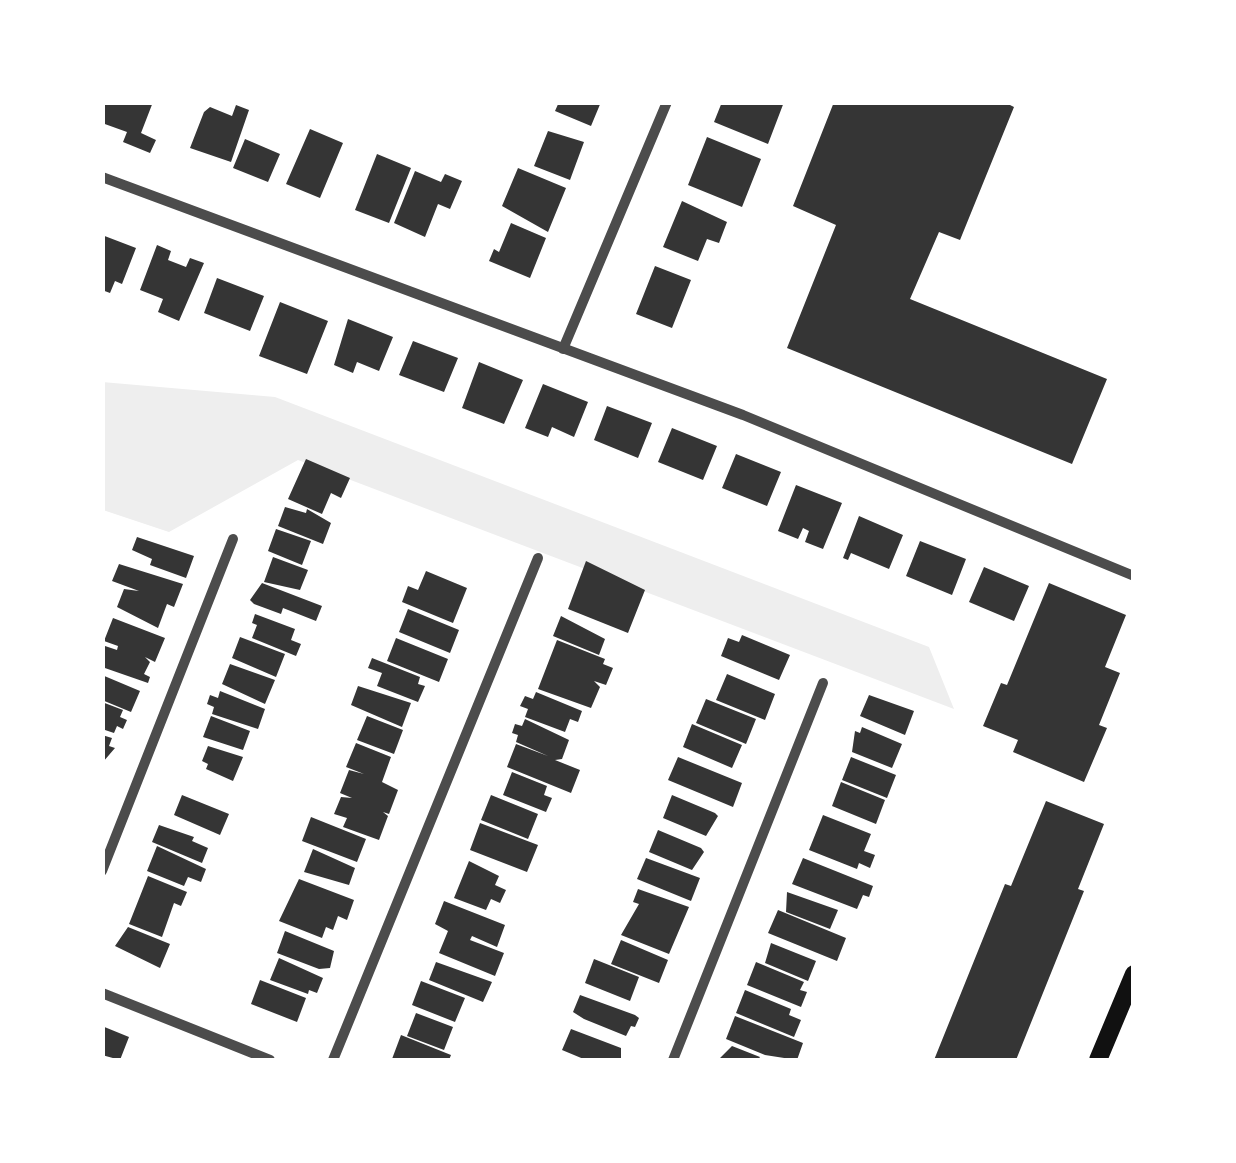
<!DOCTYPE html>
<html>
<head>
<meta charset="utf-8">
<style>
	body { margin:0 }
	#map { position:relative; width:1236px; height:1163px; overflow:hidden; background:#fff; font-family:"Open Sans",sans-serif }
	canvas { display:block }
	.frame { position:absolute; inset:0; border:105px solid #fff; pointer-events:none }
</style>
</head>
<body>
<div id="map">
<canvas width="1236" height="1163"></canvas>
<div class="frame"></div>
</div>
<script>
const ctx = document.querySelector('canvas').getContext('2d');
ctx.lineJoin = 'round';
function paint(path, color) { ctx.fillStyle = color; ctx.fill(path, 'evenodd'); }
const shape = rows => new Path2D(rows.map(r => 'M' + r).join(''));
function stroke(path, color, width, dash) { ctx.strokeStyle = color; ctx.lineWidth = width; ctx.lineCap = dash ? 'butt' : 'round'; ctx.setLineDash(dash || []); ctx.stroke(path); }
paint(shape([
	[102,382,275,397,929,647,954,709,298,460,169,532,103,510]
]), '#eee');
paint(shape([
	[102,102,153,102,141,133,156,140,150,153,123,142,127,132,102,123],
	[559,102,601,102,591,126,555,111],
	[722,102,784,102,768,144,714,122],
	[834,102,1004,102,1014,107,960,240,939,232,910,299,1107,379,1072,464,787,348,836,225,793,206],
	[236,105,249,110,231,162,190,148,204,112,210,107,232,116],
	[310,129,343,143,320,198,286,184],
	[548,131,584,142,570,180,534,166],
	[707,137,761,159,742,207,688,185],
	[245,139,280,154,268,182,233,168],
	[377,154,411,168,389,223,355,210],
	[518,168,566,188,548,232,502,206],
	[415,171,441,182,445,174,462,181,450,209,438,204,425,237,394,223],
	[682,201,727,222,719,243,707,239,698,261,663,247],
	[511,223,546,238,530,278,489,261,494,249,499,252],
	[102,235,136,248,122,284,115,281,110,293,102,290],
	[157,245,171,251,168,260,186,267,190,258,204,263,179,321,158,312,163,299,140,290],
	[655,266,691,280,672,328,636,314],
	[217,278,264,296,250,331,204,313],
	[280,302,328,321,307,374,259,356],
	[348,319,393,337,379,371,357,362,353,373,334,365],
	[413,341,458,358,444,392,399,375],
	[479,362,523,380,504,424,462,408],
	[543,384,588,402,574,437,552,427,548,437,525,428],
	[607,406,652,423,638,458,594,440],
	[672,428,717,446,703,480,658,462],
	[736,454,781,472,767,506,722,488],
	[306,459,350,478,341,498,331,493,322,514,288,499],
	[796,485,842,503,823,549,805,542,809,531,803,528,798,539,778,531],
	[285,507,306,513,307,509,331,523,323,544,278,526],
	[859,516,903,535,889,569,851,553,848,560,843,558],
	[276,529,311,541,302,565,268,551],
	[137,537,194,556,186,578,150,565,152,559,132,550],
	[920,541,966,559,952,595,906,576],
	[273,557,308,570,300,590,264,582],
	[586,561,645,590,628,633,568,609],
	[119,564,183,584,174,607,167,604,158,628,117,607,124,589,139,591,112,581],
	[984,567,1029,586,1014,621,969,602],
	[426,571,467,588,453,623,402,602,408,586,418,590],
	[262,583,322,606,316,621,283,608,281,614,254,604,250,600],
	[1049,583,1126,615,1105,667,1120,673,1099,725,1107,728,1084,782,1013,752,1018,740,983,726,1001,683,1007,685],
	[408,609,459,630,450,653,399,632],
	[255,614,295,629,291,640,301,644,296,656,252,638,257,625,252,623],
	[561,616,605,639,599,655,553,636],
	[113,618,165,638,155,662,145,657,150,662,144,674,150,677,148,683,102,667,105,646,117,650,118,646,104,641],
	[742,635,790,655,779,680,721,656,728,638,739,642],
	[240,637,285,654,276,677,232,658],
	[396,638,448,659,439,682,387,661],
	[557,640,605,659,603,664,613,668,606,685,594,681,600,687,591,708,538,689],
	[372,658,420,677,418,684,425,686,418,702,377,686,382,673,368,668],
	[230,664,275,680,265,704,222,684],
	[727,674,775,694,765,720,716,700],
	[102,675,140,691,131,712,102,700],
	[358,686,411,703,402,727,351,705],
	[220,691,265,709,258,729,212,714,214,707,207,704,210,695,218,698],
	[536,692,582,711,578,722,570,719,565,732,525,717,528,709,520,706,525,696,533,699],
	[869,695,914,711,905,735,860,716],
	[706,699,756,719,746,744,696,723],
	[102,702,123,710,120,717,127,720,123,729,117,726,114,733,102,729],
	[211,716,250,731,243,750,203,737],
	[367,716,403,730,394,754,357,740],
	[525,719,569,740,562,759,555,760,580,770,571,793,507,767,516,744,548,756,516,742,518,735,512,733,515,724,522,726],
	[692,724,742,745,732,768,683,747],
	[862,727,902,744,892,768,852,752,855,731,860,733],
	[102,735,112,738,109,746,115,748,103,762],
	[356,743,391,757,382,782,398,790,389,814,383,812,388,816,379,840,343,827,347,818,334,814,341,797,352,798,340,793,349,770,364,774,346,767],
	[208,746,243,757,233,781,206,769,208,764,202,761],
	[678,757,742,783,733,807,668,780],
	[851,757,896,775,887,798,842,780],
	[512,772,547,786,544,795,552,798,546,812,503,795],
	[841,782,885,800,876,824,832,806],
	[182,795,229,814,220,835,174,815],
	[491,795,538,814,528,839,481,820],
	[672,795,715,813,718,816,706,836,663,818],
	[1046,801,1104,824,1078,889,1084,891,1016,1060,934,1060,1005,884,1011,886],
	[823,815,871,834,864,851,875,855,870,868,859,863,857,869,809,850],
	[311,817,366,839,357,862,302,841],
	[480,823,538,845,527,872,470,850],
	[159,825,194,837,192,841,208,848,202,863,152,842],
	[658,830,701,848,704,852,692,870,649,852],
	[157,846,206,869,201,882,188,877,184,886,147,871],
	[313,849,355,868,349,885,304,872],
	[646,858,700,878,691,901,637,879],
	[803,858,873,886,869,897,863,895,857,909,792,884],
	[469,861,499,876,495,885,506,890,500,903,491,899,486,910,454,898],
	[148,876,187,892,181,906,174,903,162,937,129,924],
	[299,879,354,900,347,920,338,916,333,930,326,927,322,938,279,921],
	[638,889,689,907,669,954,621,935,639,904,633,902],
	[787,892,838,910,830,929,786,912],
	[444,901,505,925,497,947,472,936,470,940,504,953,495,976,439,953,448,931,435,924],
	[778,910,846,938,837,961,768,933],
	[128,927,170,944,160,968,115,946],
	[285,931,334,951,330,968,319,969,277,953],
	[621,940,668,960,659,983,611,964],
	[771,943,816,961,808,981,765,963],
	[279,958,323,978,317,993,309,990,308,994,270,980],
	[594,959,639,977,630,1001,585,983],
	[436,962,492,982,483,1002,429,980],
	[756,962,804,982,800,990,807,992,801,1007,747,985],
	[260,980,306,998,297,1022,251,1004],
	[421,981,465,998,455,1022,412,1005],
	[745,990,791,1009,789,1015,801,1020,794,1037,736,1013],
	[580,995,635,1015,639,1018,635,1027,631,1026,626,1036,584,1019,573,1012],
	[416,1013,453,1027,444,1050,407,1036],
	[735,1016,803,1043,797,1060,765,1055,726,1039],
	[102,1026,129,1037,120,1060,102,1055],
	[571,1029,621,1048,621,1060,586,1060,562,1050],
	[401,1035,451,1055,449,1060,392,1059],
	[732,1046,760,1057,758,1060,718,1060]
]), '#353535');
stroke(shape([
	[102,177,743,415,1134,576],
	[563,349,667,102],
	[102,871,233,539],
	[102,993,270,1060],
	[333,1060,538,558],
	[673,1060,823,683]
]), '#4c4c4c', 10);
stroke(shape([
	[1098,1060,1134,974]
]), '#111', 18);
</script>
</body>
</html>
